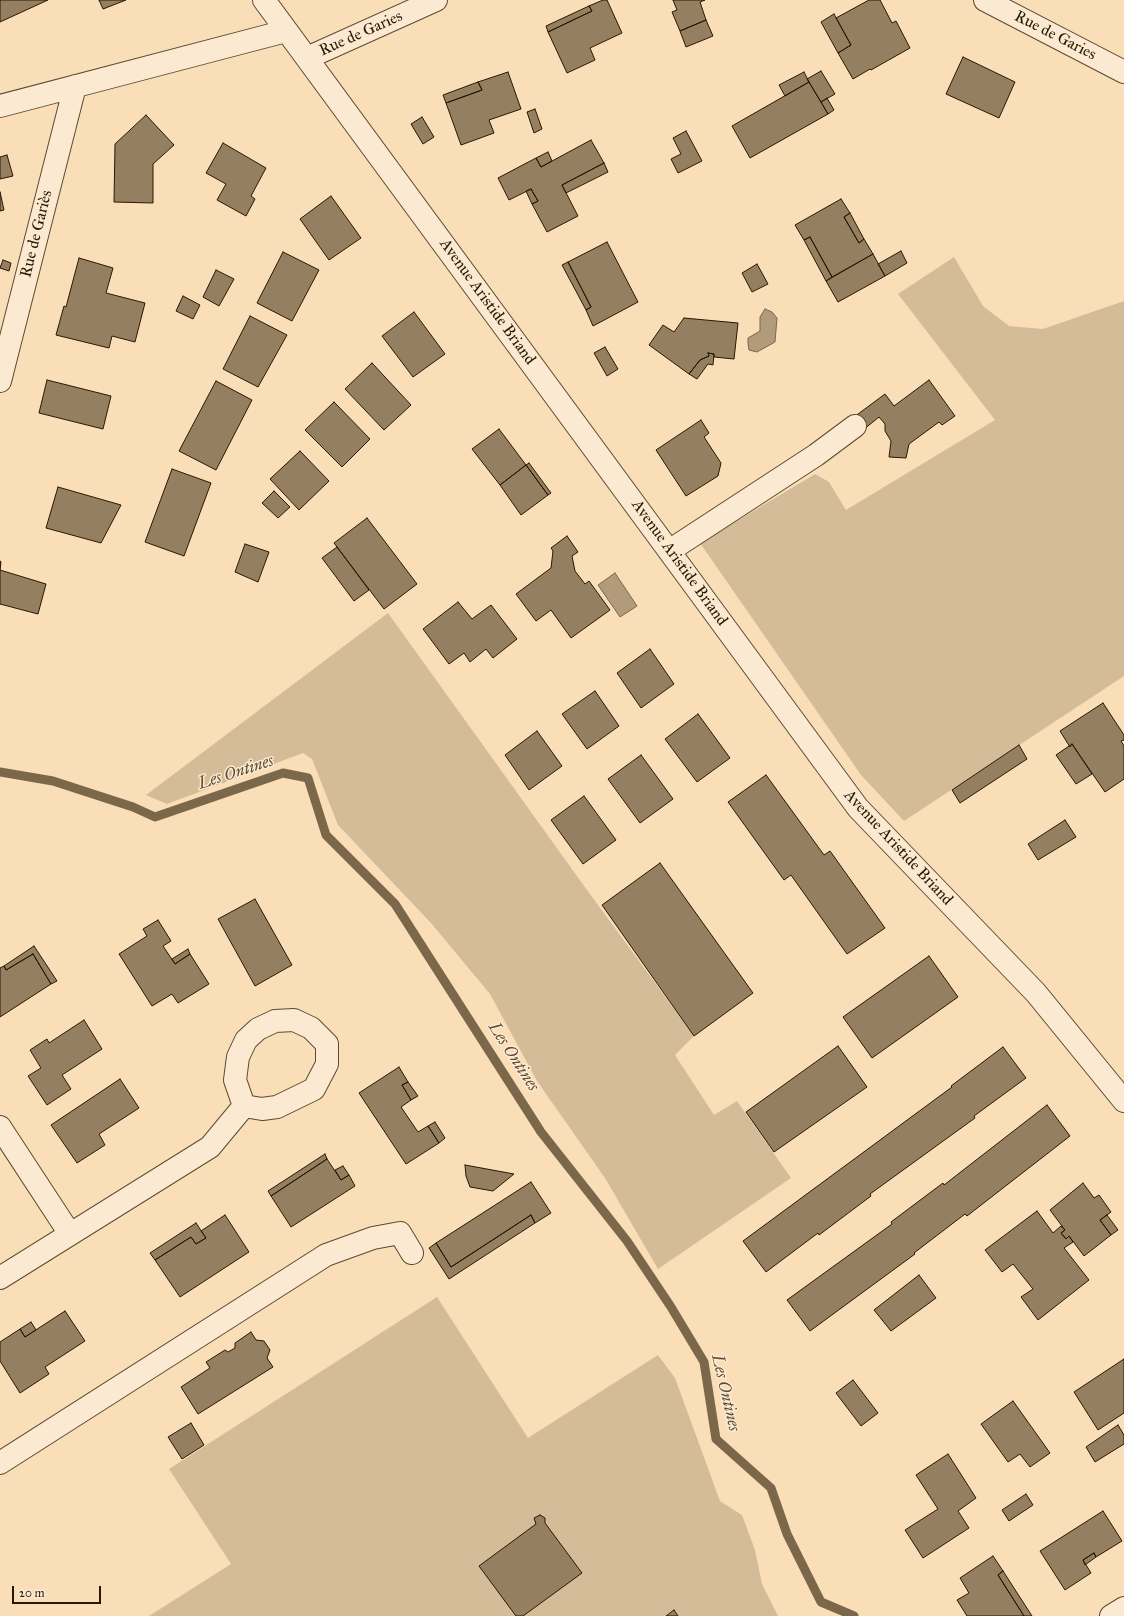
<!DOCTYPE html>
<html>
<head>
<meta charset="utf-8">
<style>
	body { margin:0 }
	#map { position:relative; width:1124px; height:1616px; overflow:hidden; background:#f9deb8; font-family:"IM FELL Great Primer",serif }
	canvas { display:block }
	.scale { position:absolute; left:12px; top:1586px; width:89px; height:18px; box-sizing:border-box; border:2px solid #281802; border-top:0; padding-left:5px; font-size:12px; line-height:14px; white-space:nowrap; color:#281802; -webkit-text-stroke:3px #fbead1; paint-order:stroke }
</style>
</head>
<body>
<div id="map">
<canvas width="1124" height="1616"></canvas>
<div class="scale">20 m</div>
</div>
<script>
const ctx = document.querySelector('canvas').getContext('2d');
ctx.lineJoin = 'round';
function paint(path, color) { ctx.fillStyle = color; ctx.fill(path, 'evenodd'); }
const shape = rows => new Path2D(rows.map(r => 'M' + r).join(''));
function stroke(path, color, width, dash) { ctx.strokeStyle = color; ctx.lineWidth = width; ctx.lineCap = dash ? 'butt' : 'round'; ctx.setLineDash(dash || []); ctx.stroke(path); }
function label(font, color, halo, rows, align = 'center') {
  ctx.font = font + ' "IM FELL Great Primer",serif'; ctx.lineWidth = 3; ctx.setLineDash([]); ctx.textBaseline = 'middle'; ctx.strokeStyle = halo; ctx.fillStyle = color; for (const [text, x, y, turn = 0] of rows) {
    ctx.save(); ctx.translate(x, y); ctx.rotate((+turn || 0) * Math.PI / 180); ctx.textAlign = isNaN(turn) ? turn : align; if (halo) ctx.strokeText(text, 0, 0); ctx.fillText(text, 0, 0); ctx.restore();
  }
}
paint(shape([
	[954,257,983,306,1009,326,1043,329,1124,301,1124,676,904,821,861,775,700,543,815,474,829,482,846,510,995,420,898,294],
	[388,613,587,890,694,1036,675,1055,714,1115,737,1101,791,1178,658,1269,605,1178,537,1081,490,994,431,923,338,825,312,759,303,753,167,804,146,795],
	[437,1297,528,1438,658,1355,675,1378,720,1501,742,1515,755,1550,762,1584,778,1616,149,1616,231,1564,169,1469]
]), '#d5bc99');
const water = shape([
	[765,309,772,312,777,318,775,342,757,352,749,350,748,344,748,338,760,331,760,317,765,309],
	[615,573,637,606,620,617,598,585,615,573]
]);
paint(water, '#b29b7a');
stroke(water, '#7b674a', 1);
stroke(shape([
	[0,772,53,781,133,807,155,817,283,773,308,778,326,835,395,904,541,1132,627,1241,671,1307,704,1362,716,1439,771,1488,787,1534,821,1602,854,1616]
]), '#7b674a', 9);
const building = shape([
	[0,0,48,0,0,22,0,0],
	[99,0,126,0,103,9,99,0],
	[603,0,607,0,622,33,590,48,595,60,567,73,548,32,592,11,589,6,603,0],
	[673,0,705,0,700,2,706,20,680,31,672,12,677,10,673,0],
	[869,0,880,0,892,23,896,21,910,48,871,70,870,69,853,79,838,53,851,45,836,18,869,0],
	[589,6,592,11,548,32,546,26,589,6],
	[834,14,851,45,838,53,821,22,834,14],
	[706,20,713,36,686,47,680,31,706,20],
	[963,57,1015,82,999,118,946,94,963,57],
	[821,71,835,94,821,102,807,79,821,71],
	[508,72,521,109,489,120,494,133,461,145,446,103,482,90,478,82,508,72],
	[804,72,809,82,785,96,779,85,804,72],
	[478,82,482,90,446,103,443,95,478,82],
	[809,82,828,114,750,158,732,126,809,82],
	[827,98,834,110,828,114,821,102,827,98],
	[535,109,542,129,534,133,527,112,535,109],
	[146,115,174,145,153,164,153,203,114,202,115,144,146,115],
	[422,117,434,137,423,144,411,124,422,117],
	[686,131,702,161,678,173,671,159,681,154,673,138,686,131],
	[591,140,604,163,562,185,578,216,547,232,532,204,538,201,531,189,509,200,498,178,536,158,541,167,591,140],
	[223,143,266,168,251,196,255,199,246,216,217,200,226,184,206,173,223,143],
	[548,152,552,161,541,167,536,158,548,152],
	[7,155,13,176,0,179,0,157,7,155],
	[604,163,608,172,566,193,562,185,604,163],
	[531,189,538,201,532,204,526,191,531,189],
	[0,192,4,210,0,211,0,192],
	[331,196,361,238,329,260,300,219,331,196],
	[841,199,850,213,844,217,859,243,864,239,873,254,832,277,810,237,804,240,795,225,841,199],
	[850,213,864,239,859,243,844,217,850,213],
	[810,237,832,277,826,281,804,240,810,237],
	[607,242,638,302,593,326,586,310,591,307,568,262,607,242],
	[901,251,907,263,885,276,878,264,901,251],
	[283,252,319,270,292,321,257,303,283,252],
	[873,254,885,276,838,302,826,281,873,254],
	[79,258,113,268,106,293,145,303,135,342,112,336,109,348,56,335,64,306,66,307,79,258],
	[3,260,11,263,9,271,0,268,3,260],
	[568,262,591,307,586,310,562,265,568,262],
	[757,264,768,284,752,292,742,273,757,264],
	[216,270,234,279,219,306,203,297,216,270],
	[183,296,200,305,193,319,176,311,183,296],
	[414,312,445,354,413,377,382,336,414,312],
	[250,316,287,335,258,387,223,369,250,316],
	[684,318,738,323,734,359,714,357,714,354,708,353,709,356,700,360,689,374,649,345,663,325,674,332,684,318],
	[605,347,618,369,607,376,594,353,605,347],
	[708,353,714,354,713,365,708,364,697,379,689,374,700,360,709,356,708,353],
	[372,363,411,405,384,430,345,389,372,363],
	[47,380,111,396,103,429,39,413,47,380],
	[929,380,955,416,942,425,939,422,909,444,906,458,889,457,891,441,885,431,885,424,879,417,863,430,854,417,885,394,894,406,929,380],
	[216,381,252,400,216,470,179,451,216,381],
	[334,402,370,439,342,467,305,430,334,402],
	[701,420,709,433,704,437,721,463,718,476,686,496,656,450,701,420],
	[499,429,526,465,500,485,472,449,499,429],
	[300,451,329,481,299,510,270,479,300,451],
	[529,463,551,493,548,495,526,465,529,463],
	[526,465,548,495,521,515,500,485,526,465],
	[172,469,211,483,184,556,145,542,172,469],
	[58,487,121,505,101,543,46,528,58,487],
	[274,491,290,507,278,518,262,503,274,491],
	[367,518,417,584,384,609,334,543,367,518],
	[567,536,578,552,572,556,575,571,585,584,589,581,610,610,571,638,551,610,536,621,516,594,551,568,553,551,551,548,567,536],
	[245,544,269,552,258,582,235,572,245,544],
	[337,547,369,590,354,601,322,558,337,547],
	[0,561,1,562,0,570,46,584,38,614,0,604,0,561],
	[458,602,472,619,491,605,517,639,493,658,486,649,470,662,464,653,449,664,423,629,458,602],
	[650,649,674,684,641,708,617,673,650,649],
	[595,691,619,726,587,749,562,714,595,691],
	[1103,703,1124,735,1124,740,1121,741,1124,746,1124,779,1105,792,1072,744,1070,747,1060,731,1103,703],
	[698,714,730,758,697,782,665,739,698,714],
	[537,731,562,766,529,790,505,755,537,731],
	[1072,744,1092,774,1076,784,1056,755,1072,744],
	[1019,745,1027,759,960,803,952,790,1019,745],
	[641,755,673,799,640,823,608,779,641,755],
	[766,775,824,855,830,851,885,928,847,954,791,875,784,880,728,802,766,775],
	[584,796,616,840,583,864,551,820,584,796],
	[1065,820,1076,837,1038,860,1028,844,1065,820],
	[660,863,753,993,694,1036,602,905,660,863],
	[255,899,292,965,255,986,218,919,255,899],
	[158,920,171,941,163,946,175,964,190,954,209,984,178,1003,172,994,152,1006,119,954,147,936,143,929,158,920],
	[34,946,57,981,51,984,33,954,6,970,4,966,34,946],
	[188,949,190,954,175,964,172,959,188,949],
	[33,954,51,984,0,1017,0,968,4,966,6,970,33,954],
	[929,956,958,997,872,1058,843,1017,929,956],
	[84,1020,102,1049,62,1075,71,1089,47,1105,28,1076,41,1068,30,1050,47,1039,49,1043,84,1020],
	[838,1046,867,1087,774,1152,746,1112,838,1046],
	[1003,1047,1026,1078,974,1116,975,1118,870,1194,871,1196,819,1235,818,1233,766,1272,743,1241,952,1087,951,1086,1003,1047],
	[399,1067,408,1082,402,1085,411,1100,401,1107,418,1132,428,1126,439,1143,406,1164,359,1093,399,1067],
	[120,1079,139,1108,99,1134,105,1145,77,1163,51,1125,120,1079],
	[408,1082,418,1096,411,1100,402,1085,408,1082],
	[1047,1105,1070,1136,967,1216,965,1214,914,1253,915,1254,810,1331,787,1300,892,1224,891,1222,943,1183,944,1185,1047,1105],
	[435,1122,445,1138,439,1143,428,1126,435,1122],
	[325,1154,327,1159,271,1196,268,1191,325,1154],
	[327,1159,341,1180,349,1175,355,1186,291,1227,271,1196,327,1159],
	[465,1165,514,1174,493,1191,470,1187,466,1176,465,1165],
	[343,1166,349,1175,341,1180,335,1170,343,1166],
	[531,1182,551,1213,535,1223,531,1215,451,1267,436,1243,531,1182],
	[1083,1183,1094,1198,1099,1195,1111,1212,1100,1220,1111,1235,1084,1256,1069,1236,1066,1239,1061,1233,1065,1230,1050,1210,1083,1183],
	[1037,1211,1053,1233,1061,1226,1065,1230,1061,1233,1066,1239,1069,1236,1073,1242,1064,1248,1089,1280,1038,1320,1021,1297,1033,1289,1013,1264,1002,1272,985,1250,1037,1211],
	[225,1215,249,1252,180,1297,155,1260,191,1237,196,1244,206,1238,201,1231,225,1215],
	[531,1215,535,1223,449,1279,429,1248,436,1243,451,1267,531,1215],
	[1107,1215,1118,1230,1111,1235,1100,1220,1107,1215],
	[196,1223,206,1238,196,1244,191,1237,155,1260,150,1253,196,1223],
	[919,1275,936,1298,891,1331,874,1310,919,1275],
	[65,1311,85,1341,45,1367,49,1374,20,1393,0,1361,0,1342,20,1329,25,1337,65,1311],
	[31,1322,36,1330,25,1337,20,1329,31,1322],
	[251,1332,256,1340,264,1341,270,1350,267,1358,273,1367,198,1414,181,1387,210,1368,206,1362,225,1350,228,1352,235,1348,235,1343,251,1332],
	[1124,1359,1124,1413,1098,1430,1074,1392,1124,1359],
	[853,1380,878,1413,861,1426,836,1393,853,1380],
	[1013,1401,1050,1453,1030,1467,1020,1454,1008,1462,981,1424,1013,1401],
	[191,1423,204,1445,182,1459,168,1437,191,1423],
	[1118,1425,1124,1435,1124,1444,1095,1462,1086,1447,1118,1425],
	[948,1454,976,1498,958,1511,969,1528,923,1558,905,1530,938,1509,916,1475,948,1454],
	[1026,1494,1033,1505,1009,1521,1002,1510,1026,1494],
	[1103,1511,1122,1541,1096,1557,1094,1553,1083,1560,1091,1573,1065,1590,1040,1551,1103,1511],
	[540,1515,545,1518,545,1523,582,1573,523,1616,516,1616,479,1566,536,1524,534,1518,540,1515],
	[1094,1553,1096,1557,1085,1565,1083,1560,1094,1553],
	[993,1556,1003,1571,998,1575,1024,1616,967,1616,957,1600,969,1593,960,1578,993,1556],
	[1003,1571,1032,1616,1024,1616,998,1575,1003,1571],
	[674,1610,678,1616,666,1616,674,1610]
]);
paint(building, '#957f61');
stroke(building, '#281802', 1);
const minor = shape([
	[264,0,858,808,1036,993,1124,1101],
	[985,0,1124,72],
	[307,58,436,0],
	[0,106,286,31],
	[0,381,75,86],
	[669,551,816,455,855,426],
	[294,1020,311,1028,327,1044,327,1064,314,1089,277,1107,262,1109,244,1106,235,1080,238,1057,246,1040,258,1029,275,1021,294,1020],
	[0,1127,70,1234],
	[0,1278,210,1147,244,1106],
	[0,1463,326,1255,373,1238,400,1233,412,1253],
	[1111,1616,1124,1608]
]);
stroke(minor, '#5c4a30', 24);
stroke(minor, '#fbead1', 22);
label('16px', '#281802', '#fbead1', [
	["Rue de Garies",361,34,-24],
	["Rue de Garies",1055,36,27],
	["Rue de Gariès",37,234,-76],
	["Avenue Aristide Briand",487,302,54],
	["Avenue Aristide Briand",679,563,54],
	["Avenue Aristide Briand",898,848,47]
]);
label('italic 17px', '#5f4c32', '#fbead1', [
	["Les Ontines",236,773,-18],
	["Les Ontines",513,1057,57],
	["Les Ontines",725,1393,77]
]);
</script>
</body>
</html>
